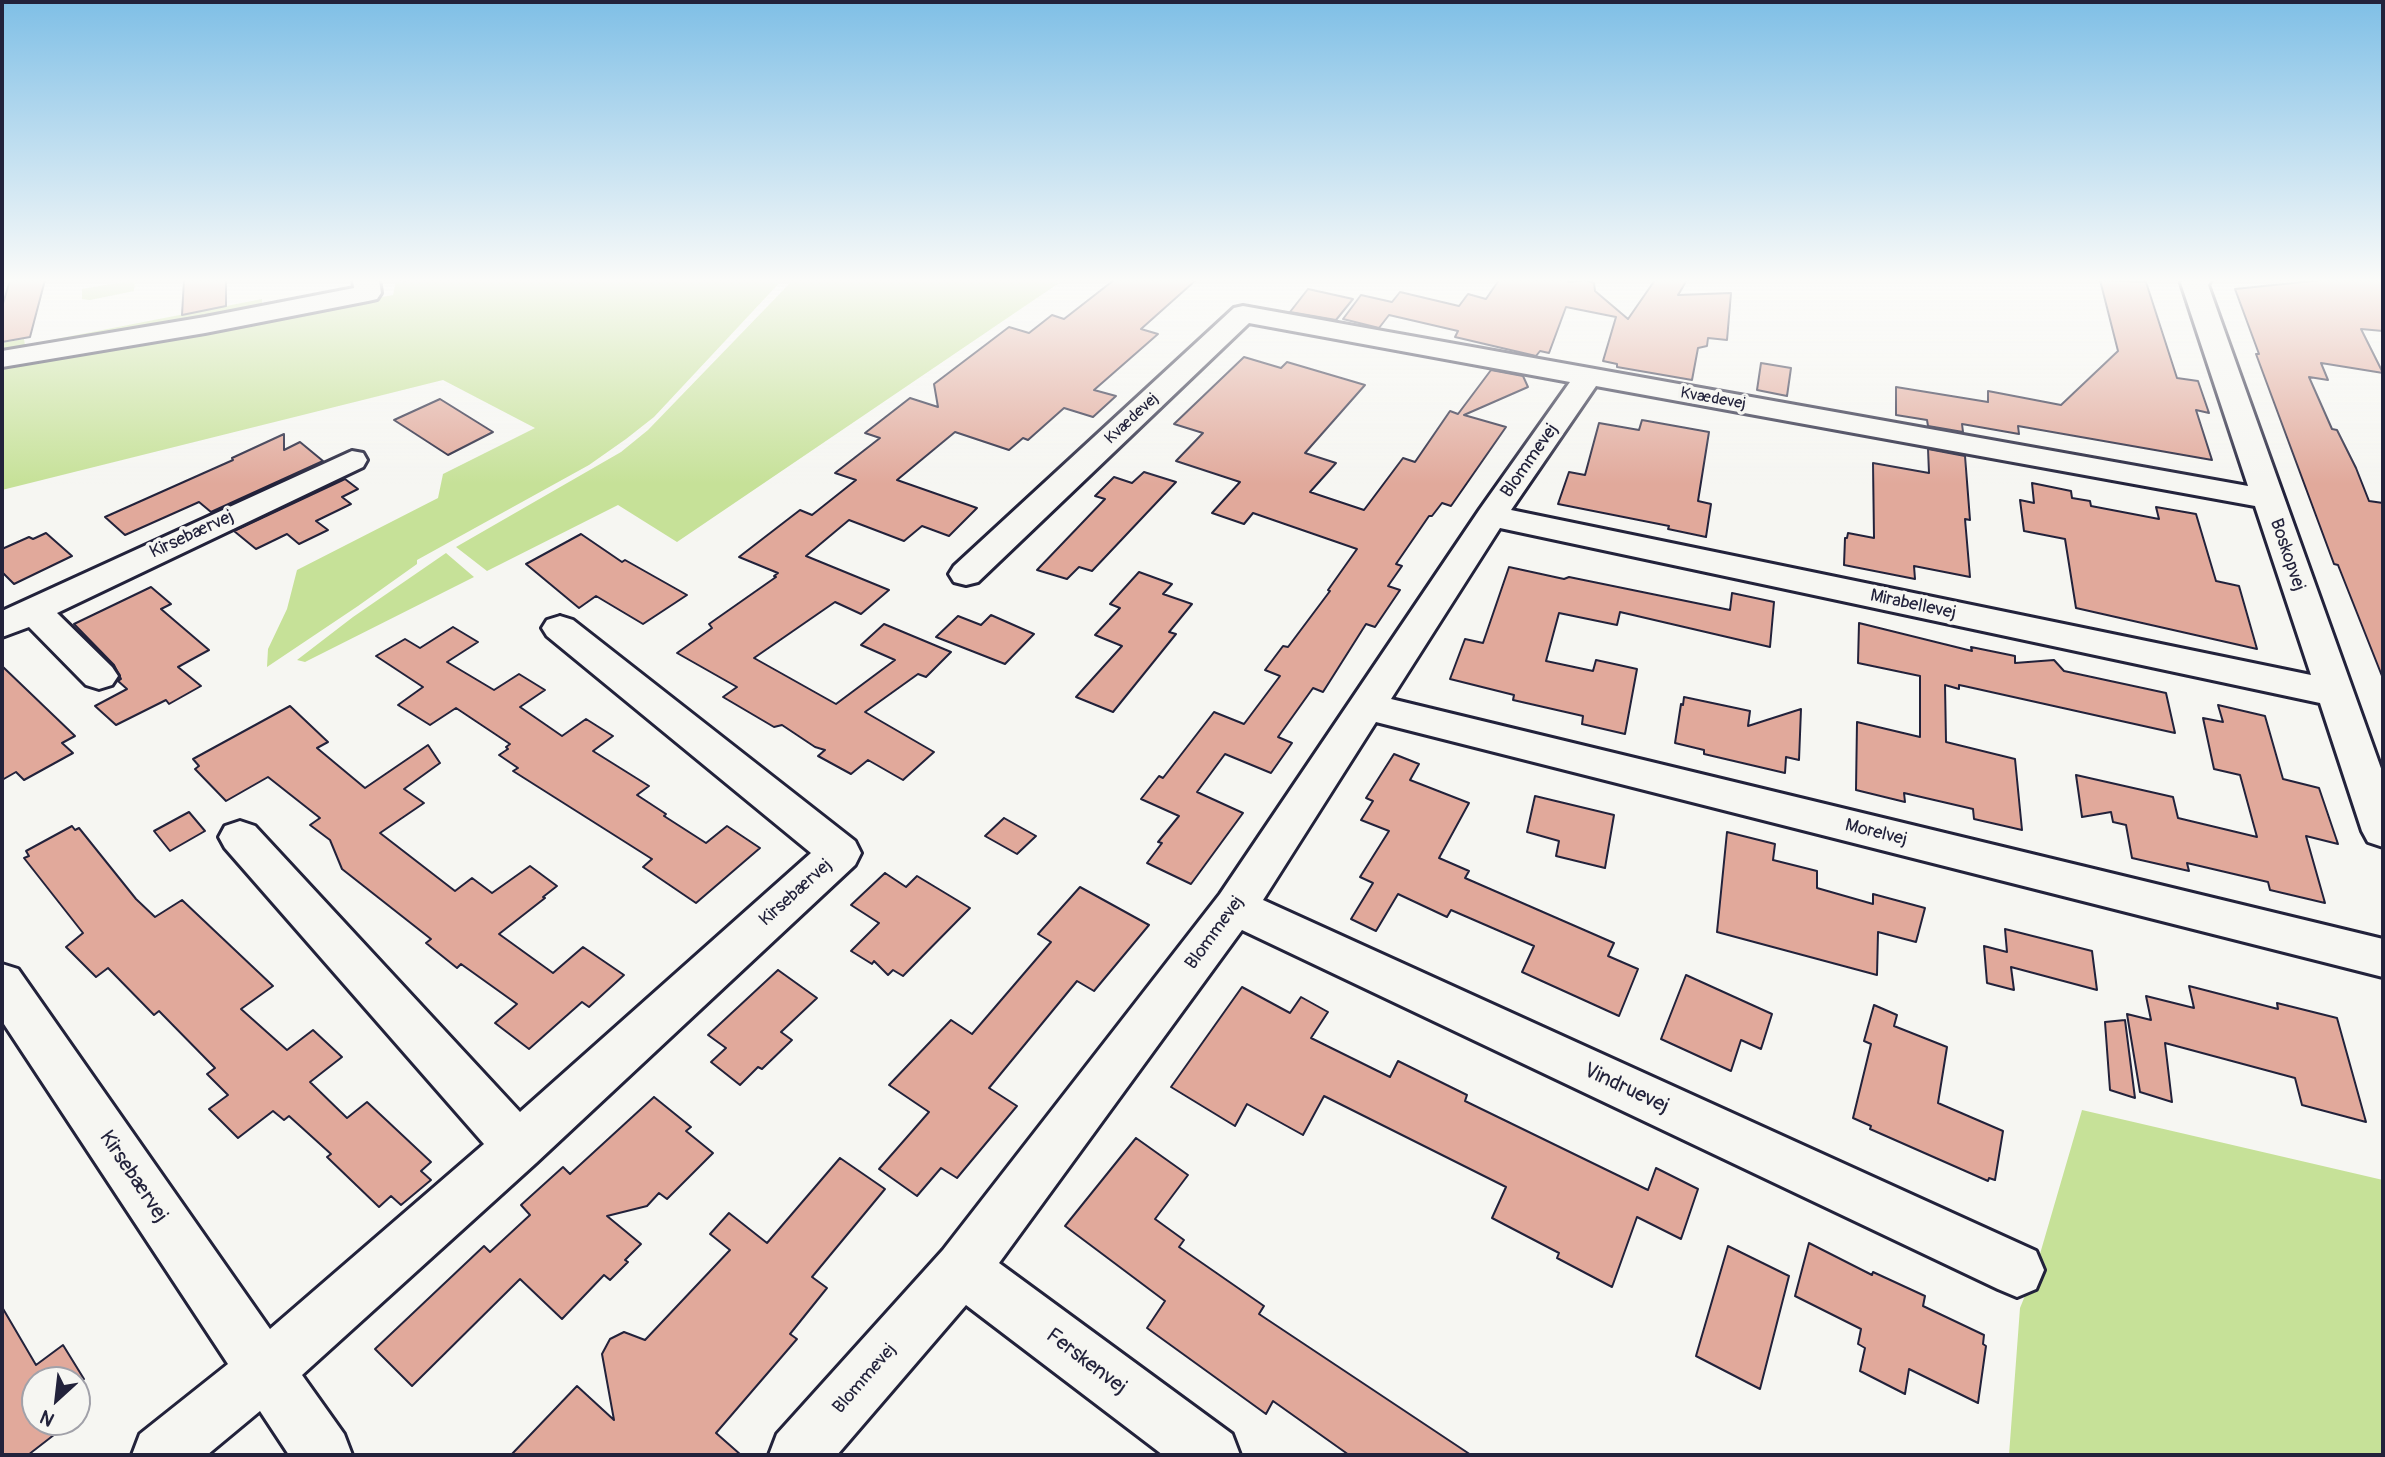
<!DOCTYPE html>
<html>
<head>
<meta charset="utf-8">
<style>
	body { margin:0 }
	#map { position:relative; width:2385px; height:1457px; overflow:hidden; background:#f6f6f2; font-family:Pangolin,sans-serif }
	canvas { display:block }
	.frame { position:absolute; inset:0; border:4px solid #22223b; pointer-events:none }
	.north { position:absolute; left:21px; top:1366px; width:70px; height:70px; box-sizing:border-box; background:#f6f6f2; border:2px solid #a1a1a9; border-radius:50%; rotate:207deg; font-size:19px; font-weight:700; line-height:28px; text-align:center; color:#22223b }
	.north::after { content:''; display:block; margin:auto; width:24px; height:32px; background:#22223b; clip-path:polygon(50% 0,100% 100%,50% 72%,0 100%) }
</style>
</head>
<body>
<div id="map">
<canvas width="2385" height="1457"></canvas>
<div class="frame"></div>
<div class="north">N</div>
</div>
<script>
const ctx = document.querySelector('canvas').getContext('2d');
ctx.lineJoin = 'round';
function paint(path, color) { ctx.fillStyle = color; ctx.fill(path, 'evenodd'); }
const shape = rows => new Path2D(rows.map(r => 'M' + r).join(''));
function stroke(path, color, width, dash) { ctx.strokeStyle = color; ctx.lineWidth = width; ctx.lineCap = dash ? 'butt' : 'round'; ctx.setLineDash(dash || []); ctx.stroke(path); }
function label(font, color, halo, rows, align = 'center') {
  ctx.font = font + ' Pangolin,sans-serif'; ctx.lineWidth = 7; ctx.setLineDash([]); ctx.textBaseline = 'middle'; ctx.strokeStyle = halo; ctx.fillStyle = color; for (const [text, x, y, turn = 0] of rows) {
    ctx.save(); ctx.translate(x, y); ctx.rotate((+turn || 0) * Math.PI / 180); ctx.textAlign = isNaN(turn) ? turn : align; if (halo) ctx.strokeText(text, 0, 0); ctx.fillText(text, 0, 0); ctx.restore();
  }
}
paint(shape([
	[135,280,134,291,90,300,82,299,82,289],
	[421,280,782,280,654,417,626,439,589,465,417,560,417,564,358,606,267,667,268,649,287,609,297,570,438,498,443,474,535,428,443,380,2,490,2,366,393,295,396,282],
	[793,280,1053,280,1059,283,677,542,618,505,487,571,456,547,621,452,648,430],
	[262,299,262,308,2,351,2,343,24,339,25,345],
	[446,553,474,577,305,662,297,660,353,617],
	[2082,1110,2383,1180,2383,1455,2009,1455,2020,1308,2035,1271]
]), '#c6e198');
const building = shape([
	[10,280,45,280,30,337,2,342,2,307,10,280],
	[184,280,226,280,226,306,182,315,184,280],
	[1114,280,1196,280,1141,329,1158,334,1094,390,1116,396,1093,417,1064,408,1028,440,1023,438,1009,450,955,432,897,480,977,508,949,536,922,526,904,541,849,520,806,556,889,590,861,614,835,602,754,658,836,704,895,660,861,645,884,624,951,652,926,677,918,674,865,712,934,752,903,780,868,760,851,774,818,756,825,750,815,747,782,725,774,727,723,697,737,687,677,653,712,628,709,624,776,577,774,576,778,573,739,557,800,510,812,515,856,480,835,473,880,438,865,433,910,398,938,407,934,384,1009,327,1029,333,1052,315,1064,319,1114,280],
	[1499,280,1566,280,1569,282,1585,280,1594,283,1595,291,1628,319,1655,280,1687,280,1678,295,1731,293,1727,340,1708,338,1707,346,1698,348,1692,380,1617,367,1617,364,1603,361,1616,317,1566,307,1549,353,1540,351,1536,356,1455,337,1458,331,1389,315,1379,328,1343,319,1361,295,1392,302,1400,292,1459,306,1468,294,1486,299,1499,280],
	[2100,280,2146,282,2177,378,2198,381,2209,413,2196,410,2212,460,2018,426,2019,434,1962,424,1963,432,1928,426,1927,420,1896,415,1896,387,1988,402,1988,391,2061,405,2118,351,2100,280],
	[2322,280,2383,280,2383,331,2361,329,2383,373,2321,363,2328,380,2309,377,2332,429,2337,430,2356,468,2369,501,2383,503,2382,676,2338,565,2334,564,2256,354,2259,354,2235,289,2322,280],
	[1308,289,1353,299,1336,320,1290,312,1308,289],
	[1244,357,1281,368,1287,362,1365,385,1305,453,1336,463,1310,492,1364,510,1403,458,1415,462,1450,411,1458,414,1491,370,1523,376,1528,387,1464,415,1506,427,1451,506,1442,503,1432,516,1429,516,1396,564,1402,566,1388,586,1400,590,1375,627,1366,624,1323,692,1313,688,1278,737,1292,743,1271,773,1225,754,1197,792,1243,813,1191,884,1147,863,1162,843,1158,842,1179,816,1141,799,1159,776,1163,778,1214,712,1244,724,1280,676,1265,670,1283,646,1288,647,1330,591,1328,590,1357,549,1253,513,1244,524,1212,513,1240,482,1176,461,1203,433,1174,424,1244,357],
	[1761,363,1791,368,1787,396,1757,390,1761,363],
	[440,399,493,432,448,455,394,420,440,399],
	[1642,420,1709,432,1698,501,1711,504,1706,537,1668,529,1669,526,1558,504,1569,472,1585,475,1599,423,1639,430,1642,420],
	[284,434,284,450,300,442,323,461,211,512,199,502,125,535,105,517,233,460,232,458,284,434],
	[1928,449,1965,456,1970,520,1965,519,1970,577,1914,566,1915,579,1844,565,1845,538,1847,538,1848,533,1874,538,1873,463,1929,473,1928,449],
	[1144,472,1176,482,1092,571,1079,567,1067,579,1037,570,1105,499,1095,496,1114,477,1132,483,1144,472],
	[345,479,358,489,342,497,351,504,316,521,328,530,299,544,287,534,256,549,234,531,345,479],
	[2032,483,2071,491,2072,498,2090,501,2091,506,2159,519,2156,507,2196,514,2216,581,2239,586,2257,649,2076,608,2065,539,2024,531,2020,500,2034,503,2032,483],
	[46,533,72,556,14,584,2,572,2,549,29,537,33,539,46,533],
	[581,534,622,562,625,560,687,595,643,624,596,596,579,608,526,564,581,534],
	[1509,567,1564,579,1569,577,1730,610,1732,593,1774,602,1770,647,1620,612,1617,625,1559,613,1546,661,1593,671,1596,660,1637,669,1625,734,1582,724,1583,716,1513,700,1514,695,1450,679,1465,639,1483,643,1509,567],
	[1139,572,1172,584,1163,594,1192,604,1169,632,1176,634,1113,712,1076,697,1122,646,1095,635,1120,608,1110,604,1139,572],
	[151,587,171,604,161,609,209,650,178,667,201,686,169,704,166,700,116,725,95,706,127,689,118,681,121,679,114,665,74,624,151,587],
	[991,615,1034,634,1005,664,936,637,958,616,981,625,991,615],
	[1859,623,1972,651,1971,647,2015,656,2015,663,2054,660,2064,671,2166,693,2175,733,1964,686,1959,685,1959,689,1945,685,1946,742,2015,759,2022,830,1974,819,1973,809,1904,793,1905,802,1856,790,1857,722,1920,737,1920,676,1858,663,1859,623],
	[453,627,478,642,447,662,494,690,519,674,545,690,520,707,562,736,586,719,613,736,593,751,649,786,637,795,666,814,664,816,706,843,727,826,760,848,696,903,643,867,652,859,513,771,518,768,499,755,508,749,506,747,510,744,456,708,430,725,398,705,423,687,376,656,405,639,420,648,453,627],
	[2,666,75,736,62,743,73,753,24,780,16,772,2,780,2,666],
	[1684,697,1750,711,1748,726,1801,709,1799,760,1786,757,1785,773,1704,754,1704,750,1675,743,1681,704,1683,705,1684,697],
	[2218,705,2265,716,2283,779,2319,788,2338,844,2306,836,2325,903,2270,890,2268,882,2187,863,2189,871,2132,858,2126,825,2113,822,2111,812,2082,817,2076,775,2173,797,2178,818,2257,837,2240,775,2214,769,2203,718,2223,722,2218,705],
	[290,706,328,742,317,748,365,788,428,745,440,763,404,789,424,803,380,833,455,891,472,878,492,893,530,866,557,886,543,897,545,898,499,934,553,973,583,947,624,975,589,1007,582,1002,529,1049,495,1023,517,1004,461,964,457,968,426,943,431,939,342,869,330,840,310,825,320,818,268,777,226,801,195,769,199,766,193,759,290,706],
	[1394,754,1419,764,1410,780,1469,803,1439,858,1469,871,1465,878,1614,943,1608,956,1638,969,1619,1016,1522,972,1534,946,1451,910,1447,917,1398,894,1376,931,1351,919,1373,883,1360,877,1389,831,1361,820,1373,801,1366,798,1394,754],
	[1535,796,1614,815,1605,868,1556,856,1559,841,1527,832,1535,796],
	[189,812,205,831,170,851,154,831,189,812],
	[1004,818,1036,836,1017,854,985,836,1004,818],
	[72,826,75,830,79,828,136,899,155,917,182,900,273,986,241,1009,287,1050,313,1030,342,1057,310,1082,347,1118,367,1102,431,1162,421,1171,431,1180,401,1205,391,1196,379,1207,327,1157,331,1154,289,1116,284,1120,273,1111,238,1138,209,1109,228,1095,207,1074,215,1068,159,1011,154,1015,108,968,96,977,66,947,83,933,24,858,29,856,26,851,72,826],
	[1727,832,1775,844,1773,860,1817,871,1817,888,1873,904,1873,894,1925,908,1916,942,1878,932,1877,975,1717,932,1727,832],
	[885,873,906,887,917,876,970,908,903,976,893,970,888,975,874,961,872,964,851,951,879,923,851,905,885,873],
	[1080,887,1149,925,1094,991,1077,981,989,1088,1017,1106,957,1178,941,1168,917,1196,879,1169,929,1112,889,1085,951,1020,972,1034,1051,942,1038,934,1080,887],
	[2005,929,2092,951,2097,990,2011,967,2014,990,1987,983,1984,946,2007,952,2005,929],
	[778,970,817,998,781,1032,792,1040,762,1069,758,1067,740,1085,711,1062,726,1048,708,1035,778,970],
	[1686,975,1772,1014,1761,1049,1741,1040,1731,1071,1661,1039,1686,975],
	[2189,986,2278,1009,2277,1003,2337,1018,2366,1122,2302,1105,2295,1078,2165,1043,2172,1102,2140,1092,2127,1014,2151,1020,2146,996,2194,1008,2189,986],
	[1242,987,1290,1013,1301,997,1328,1012,1311,1038,1390,1077,1398,1061,1467,1095,1465,1101,1648,1190,1656,1168,1698,1189,1681,1239,1637,1217,1612,1287,1557,1258,1559,1253,1492,1218,1506,1187,1324,1096,1303,1135,1247,1104,1235,1126,1171,1087,1242,987],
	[1874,1005,1897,1015,1894,1026,1947,1047,1938,1103,2003,1131,1995,1180,1989,1178,1988,1181,1870,1129,1871,1126,1853,1118,1871,1044,1864,1041,1874,1005],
	[2125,1020,2135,1098,2110,1090,2105,1022,2125,1020],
	[654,1097,691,1127,686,1131,713,1153,667,1199,659,1193,647,1206,607,1216,641,1244,625,1260,628,1262,610,1280,604,1275,562,1319,520,1279,412,1386,375,1349,484,1246,490,1252,530,1215,521,1205,563,1167,570,1174,654,1097],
	[1136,1138,1188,1175,1155,1219,1184,1240,1179,1247,1264,1306,1259,1314,1471,1455,1349,1455,1273,1401,1266,1414,1147,1328,1165,1301,1065,1226,1136,1138],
	[840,1158,885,1189,812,1277,827,1288,790,1334,797,1339,716,1433,741,1455,511,1455,577,1386,614,1420,602,1354,610,1339,624,1332,645,1340,730,1250,710,1234,729,1213,767,1243,840,1158],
	[1809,1243,1872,1275,1873,1272,1925,1296,1923,1306,1984,1335,1983,1344,1986,1346,1978,1403,1909,1369,1905,1394,1860,1371,1865,1348,1858,1344,1861,1329,1795,1296,1809,1243],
	[1728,1246,1789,1276,1760,1389,1696,1356,1728,1246],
	[2,1307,36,1365,63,1345,84,1379,77,1384,77,1380,35,1380,35,1422,54,1422,59,1431,28,1455,2,1455,2,1307]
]);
paint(building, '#e1a99b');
stroke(building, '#22223b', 2);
const minor = shape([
	[353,280,379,280,381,293,377,299,368,301,205,333,2,367,2,351,205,317,354,288,353,280],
	[2183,280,2211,280,2208,285,2383,774,2383,847,2368,842,2362,831,2320,703,1500,528,1391,699,2383,939,2383,977,1376,722,1263,900,2036,1251,2044,1270,2036,1289,2017,1297,1998,1289,1242,930,999,1263,1232,1434,1240,1455,1163,1455,966,1305,837,1455,769,1455,777,1434,943,1250,1220,894,1480,509,1570,382,1249,323,978,582,966,585,954,582,949,574,954,566,1234,308,1243,306,2248,486,2181,283,2183,280],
	[1596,386,2255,506,2311,675,1511,510,1596,386],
	[352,451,363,453,367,460,363,467,57,613,112,667,118,676,112,685,99,689,86,685,29,627,2,637,2,611,352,451],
	[560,616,573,620,855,841,861,853,855,865,536,1163,302,1375,344,1434,352,1455,289,1455,260,1411,207,1455,132,1455,140,1434,228,1364,2,1021,2,964,18,969,270,1329,484,1144,225,848,219,837,225,826,240,821,255,826,520,1112,811,853,547,636,542,628,547,620,560,616]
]);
stroke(minor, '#22223b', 6);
paint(minor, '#f6f6f2');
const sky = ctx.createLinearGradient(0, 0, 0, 484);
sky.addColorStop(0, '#7fbfe6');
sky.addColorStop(0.58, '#fbfbf9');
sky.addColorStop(1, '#fbfbf900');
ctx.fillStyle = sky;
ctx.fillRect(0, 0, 2385, 484);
label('16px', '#22223b', '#f6f6f2', [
	["Kvædevej",1713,399,10],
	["Kvædevej",1132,419,-43]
]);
label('18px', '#22223b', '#f6f6f2', [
	["Blommevej",1530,461,-55],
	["Kirsebærvej",192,535,-25],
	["Boskopvej",2287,555,71],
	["Mirabellevej",1913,605,12],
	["Morelvej",1876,833,14],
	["Kirsebærvej",796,893,-42],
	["Blommevej",1215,933,-54],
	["Blommevej",865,1379,-49]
]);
label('21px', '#22223b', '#f6f6f2', [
	["Vindruevej",1626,1089,25],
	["Kirsebærvej",133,1177,56],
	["Ferskenvej",1086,1362,37]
]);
</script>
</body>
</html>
